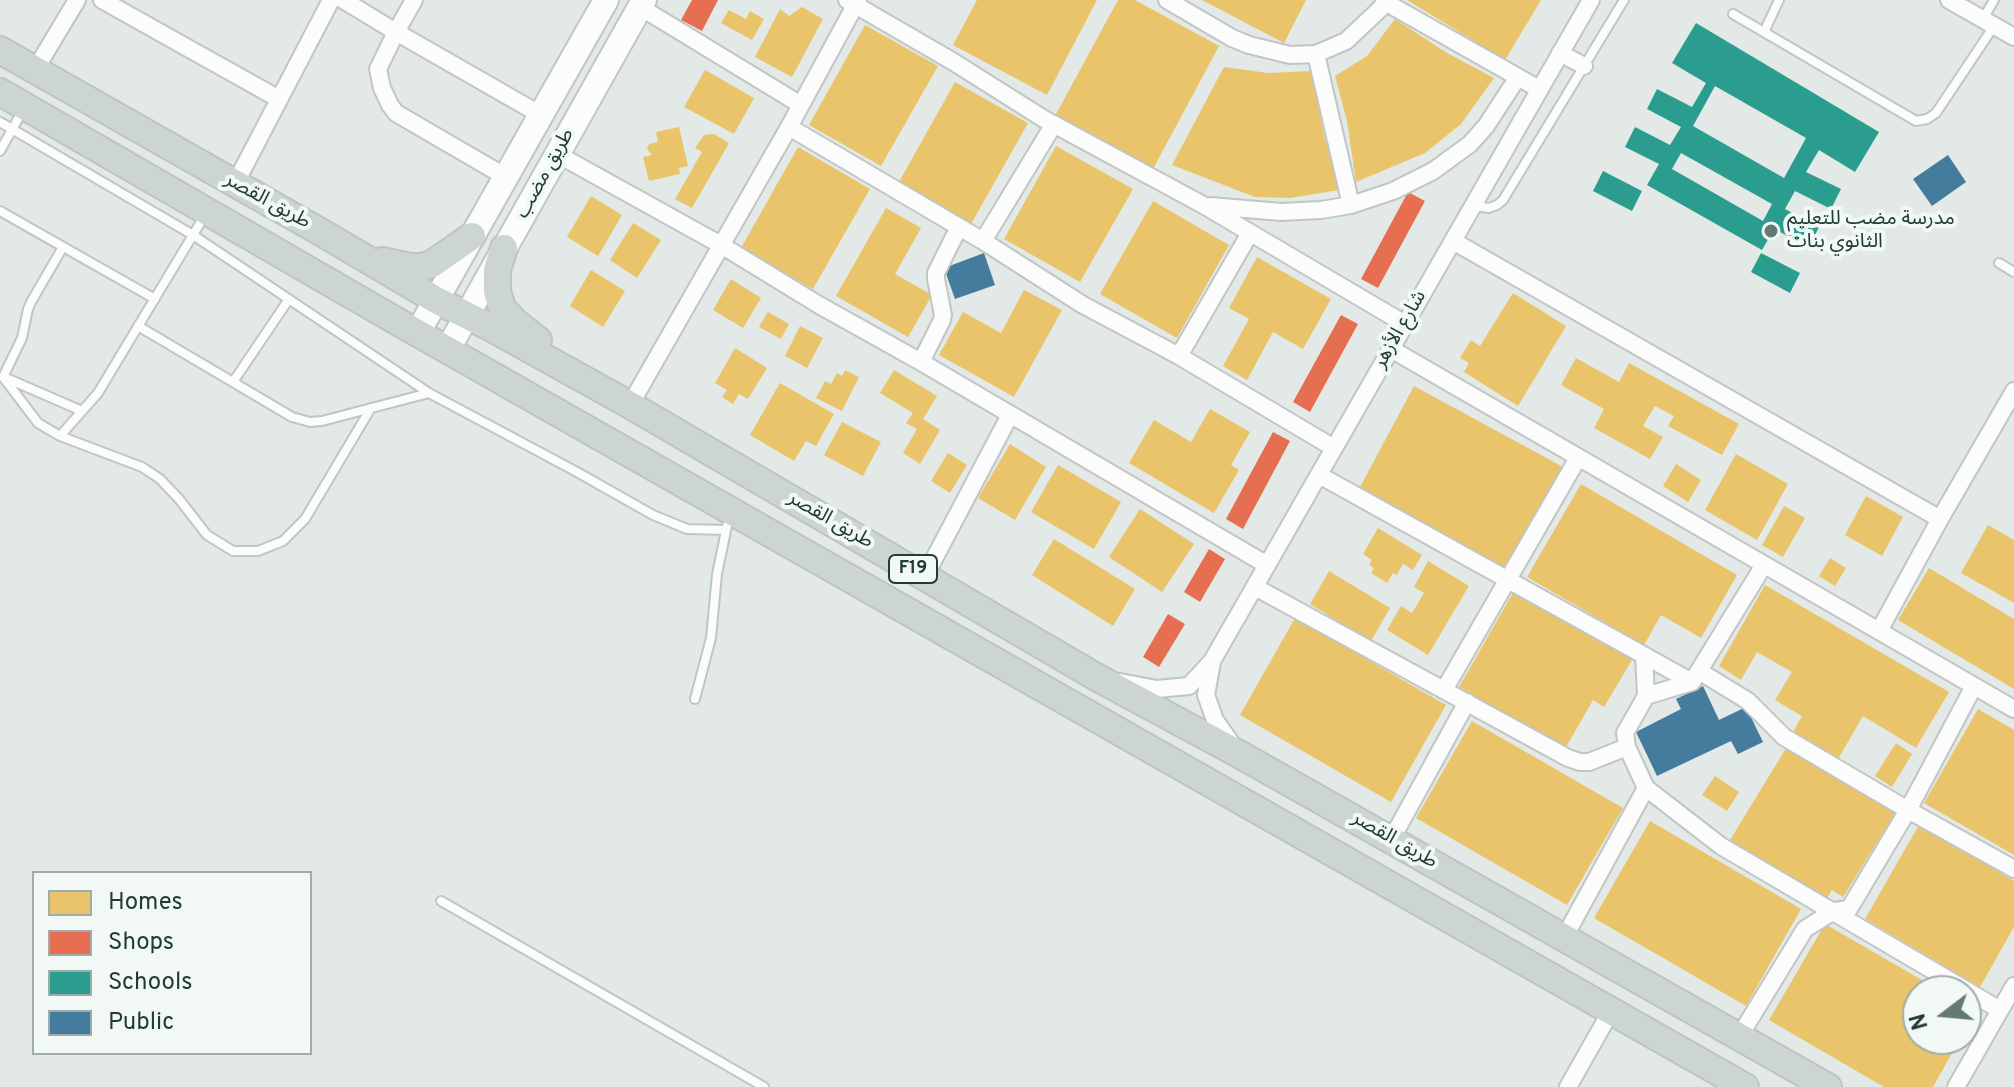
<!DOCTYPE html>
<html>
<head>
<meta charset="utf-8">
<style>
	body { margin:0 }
	#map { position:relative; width:2014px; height:1087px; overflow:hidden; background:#e3e9e6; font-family:Overpass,sans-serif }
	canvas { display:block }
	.legend { position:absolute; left:32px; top:871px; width:280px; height:184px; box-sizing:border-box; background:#f1f8f5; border:2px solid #9eada9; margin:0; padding:10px 14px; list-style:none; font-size:24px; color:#213c37 }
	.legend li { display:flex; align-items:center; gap:16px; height:40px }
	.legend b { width:40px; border:2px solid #9eada9 }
	.north { position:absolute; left:1902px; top:975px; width:80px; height:80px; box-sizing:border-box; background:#f1f8f5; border:2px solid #9eada9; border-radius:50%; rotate:254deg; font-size:22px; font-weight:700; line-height:32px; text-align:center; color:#213c37 }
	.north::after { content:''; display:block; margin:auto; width:28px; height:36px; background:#657974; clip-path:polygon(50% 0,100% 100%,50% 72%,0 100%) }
</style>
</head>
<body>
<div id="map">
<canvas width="2014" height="1087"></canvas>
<ul class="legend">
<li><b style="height:22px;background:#e9c46a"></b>Homes</li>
<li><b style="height:22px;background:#e76f51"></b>Shops</li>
<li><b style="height:22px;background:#2a9d8f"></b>Schools</li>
<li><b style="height:22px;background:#457b9d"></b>Public</li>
</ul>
<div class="north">N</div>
</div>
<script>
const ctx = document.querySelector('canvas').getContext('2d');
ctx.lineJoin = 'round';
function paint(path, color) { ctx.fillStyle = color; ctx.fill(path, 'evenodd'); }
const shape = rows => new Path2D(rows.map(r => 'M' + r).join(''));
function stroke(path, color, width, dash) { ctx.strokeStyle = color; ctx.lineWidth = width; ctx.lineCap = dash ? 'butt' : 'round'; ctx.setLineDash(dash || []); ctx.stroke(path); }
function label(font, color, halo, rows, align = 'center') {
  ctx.font = font + ' Overpass,"Noto Sans Arabic",sans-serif'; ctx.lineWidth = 8; ctx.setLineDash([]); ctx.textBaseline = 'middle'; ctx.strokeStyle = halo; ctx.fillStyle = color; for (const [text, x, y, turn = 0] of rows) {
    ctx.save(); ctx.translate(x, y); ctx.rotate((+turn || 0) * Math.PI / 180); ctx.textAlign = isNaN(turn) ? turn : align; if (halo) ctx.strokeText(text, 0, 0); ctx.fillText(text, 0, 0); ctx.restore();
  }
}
paint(shape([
	[977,0,1097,0,1047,95,953,45],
	[1118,0,1135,0,1219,46,1153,169,1055,116],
	[1202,0,1306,0,1284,43],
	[1407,0,1541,0,1505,60],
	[802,7,823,19,792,77,755,57,780,9,789,16],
	[729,10,746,19,750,11,764,19,752,40,721,23],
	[1395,19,1447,53,1494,78,1461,124,1425,153,1356,182,1347,121,1335,76,1367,56],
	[865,25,938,66,881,166,809,125],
	[1224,67,1268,73,1311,71,1324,135,1339,190,1290,198,1255,197,1172,165],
	[705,70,754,98,734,134,684,107],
	[955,82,1028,123,971,224,899,182],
	[679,127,688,166,679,168,680,174,649,181,643,157,652,155,647,149,649,144,658,142,656,132],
	[714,134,729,143,692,208,675,199,702,152,695,148,704,135],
	[1056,146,1133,189,1080,282,1004,239],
	[798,147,870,189,813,289,741,248],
	[591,196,622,215,598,256,567,237],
	[1153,201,1229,245,1177,338,1100,294],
	[886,208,921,228,895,274,932,295,908,337,836,296],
	[633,223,661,240,637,278,610,260],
	[1257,257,1331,299,1303,349,1273,332,1247,380,1223,366,1249,319,1229,308],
	[591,270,625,291,603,327,570,306],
	[731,279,761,298,743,328,713,310],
	[1024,290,1062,310,1014,397,939,355,963,312,1001,333],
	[1513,293,1566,326,1518,406,1464,372,1469,363,1460,358,1471,340,1480,346],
	[768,312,789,324,781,339,759,327],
	[800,326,823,338,807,368,785,356],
	[735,348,767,368,748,399,739,394,733,404,722,397,727,390,715,383],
	[1576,358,1619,382,1629,363,1739,424,1722,455,1668,426,1674,416,1655,406,1643,426,1663,437,1650,459,1594,428,1604,409,1561,385],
	[845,370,859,377,842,411,816,398,825,381,831,384,837,373,842,376],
	[894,370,937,396,923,419,940,430,920,464,903,453,917,429,906,423,913,413,880,393],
	[780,383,834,414,816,446,806,441,794,461,750,435],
	[1414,386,1563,467,1508,569,1359,489],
	[1210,409,1250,432,1231,465,1239,470,1214,513,1129,463,1154,420,1191,442],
	[842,422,881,442,863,476,824,455],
	[1010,444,1046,467,1015,520,978,498],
	[948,453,967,465,950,493,931,481],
	[1736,454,1788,484,1757,540,1705,510],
	[1676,464,1701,480,1688,502,1663,486],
	[1058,465,1121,502,1094,549,1031,512],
	[1581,484,1737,575,1701,638,1661,615,1644,645,1527,577],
	[1866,496,1903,517,1882,556,1845,535],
	[1784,506,1805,518,1783,557,1762,545],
	[1140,509,1194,544,1162,592,1109,557],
	[1988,525,2014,540,2014,603,1961,573],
	[1378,528,1422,555,1413,570,1403,564,1397,575,1393,573,1387,583,1371,573,1374,568,1369,565,1372,560,1363,554],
	[1054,539,1135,589,1113,626,1032,575],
	[1830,558,1846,568,1835,586,1819,576],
	[1428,561,1469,586,1428,655,1387,630,1401,606,1412,613,1424,593,1414,587],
	[1929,568,2014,619,2014,689,1898,620],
	[1329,571,1390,608,1371,641,1310,604],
	[1765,585,1949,692,1916,748,1863,716,1838,759,1793,732,1802,716,1775,700,1792,672,1757,652,1741,680,1719,666],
	[1514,591,1632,660,1604,707,1593,700,1565,749,1459,687],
	[1295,618,1446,705,1391,802,1240,715],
	[1978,709,2014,730,2014,855,1924,803],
	[1472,721,1623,808,1567,905,1416,818],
	[1896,743,1912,754,1892,787,1875,776],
	[1788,745,1896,812,1843,897,1832,890,1826,900,1730,840],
	[1715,776,1739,792,1727,811,1702,795],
	[1650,821,1801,909,1746,1006,1594,918],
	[1919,825,2014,881,2014,927,1980,987,1865,919],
	[1825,924,1941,991,1918,991,1918,1039,1960,1039,1933,1087,1884,1087,1769,1020],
	[1966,1005,1976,1011,1966,1029]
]), '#e9c46a');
paint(shape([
	[692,0,718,0,702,31,681,20],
	[1408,192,1425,201,1378,288,1361,279],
	[1341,315,1358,324,1310,412,1293,402],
	[1273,432,1290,441,1243,529,1226,519],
	[1209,549,1225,559,1200,602,1184,592],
	[1168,614,1185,624,1159,667,1143,657]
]), '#e76f51');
paint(shape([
	[1696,23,1879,132,1855,172,1819,150,1806,172,1841,189,1831,209,1795,191,1785,209,1819,227,1809,247,1774,229,1762,250,1647,185,1659,164,1625,147,1635,127,1670,145,1681,127,1647,109,1657,89,1692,107,1706,83,1672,63],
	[1715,86,1806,138,1784,178,1693,126],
	[1681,153,1772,204,1763,221,1672,169],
	[1603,171,1642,191,1632,211,1593,191],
	[1761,253,1800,273,1790,293,1751,272]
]), '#2a9d8f');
paint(shape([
	[1948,155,1966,182,1932,206,1913,179],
	[984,253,995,285,955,299,944,268],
	[1703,686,1719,720,1746,707,1763,742,1738,754,1731,741,1657,776,1636,732,1681,709,1676,699]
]), '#457b9d');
const lane = shape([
	[1733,14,1916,121,1927,119,1936,113,1994,26],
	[1983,19,1994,0],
	[1764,32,1779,0],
	[0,122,193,235,429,393,577,472,653,515,687,529,726,530],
	[0,151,23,110],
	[1474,204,1481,207,1489,208,1497,205,1503,200,1624,0],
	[0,211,155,299],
	[63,247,31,302,28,309,22,338,3,377,38,423,60,436,142,467,160,479,179,499,207,535,233,551,258,551,283,541,305,519,371,408],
	[1999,263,2014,272],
	[138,326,292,417,310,422,322,421,429,393],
	[6,378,82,411],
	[233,382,289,299],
	[60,436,98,393,205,215],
	[695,699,711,638,717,574,727,526],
	[441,901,764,1087]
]);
const street = shape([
	[102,0,279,99],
	[343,0,396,32,378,69,382,88,390,105,396,113,506,177],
	[414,0,396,32,541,115],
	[847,0,952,61,1044,119,1205,206,1405,324],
	[1167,0,1232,38,1249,45,1290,55,1316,54,1346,41,1380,9,1387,0],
	[1949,0,2014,37],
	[1385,2,1539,89],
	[640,7,801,105],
	[1560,53,1584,66],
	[1316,54,1351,205],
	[35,70,77,0],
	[789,127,983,241,1083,305,1179,356,1334,448],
	[557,154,721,245,819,305,921,362,1267,565],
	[235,184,331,0],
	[1211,206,1281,212,1321,210,1351,205,1393,191,1433,171,1470,144,1486,126,1518,77],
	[983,241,1054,124],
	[1453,241,1940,519],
	[1391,349,2014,709],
	[1179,356,1250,233],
	[921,362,942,320,943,315,936,279,936,273,959,227],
	[630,405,789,127,858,0],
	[1319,475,1692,682],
	[1764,565,1692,682,1646,696,1625,733,1627,747,1646,788,1721,846,2000,1010],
	[925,576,1010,415],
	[1255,587,1568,758,1580,762,1589,762,1627,747],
	[1879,631,1940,519,2014,391],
	[1644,655,1646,696],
	[1212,662,1206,695,1215,720,1234,747],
	[1699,671,1748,701,1784,737,1908,810,2014,869],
	[1120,682,1157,689,1189,686,1212,661,1591,0],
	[1444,690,1578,458],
	[1391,840,1467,702],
	[1564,938,1646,788],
	[1739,1037,1805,929,1834,911,1849,909,1908,810,1974,686],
	[1568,1087,1611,1011],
	[1956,1087,2014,986]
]);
const secondary = shape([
	[418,332,606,0],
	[448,349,644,0]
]);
const primary = shape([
	[0,50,319,231,436,300,488,326,630,405,1098,678,1239,754,1828,1087],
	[0,92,400,323,1745,1087],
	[504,248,497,270,497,291,502,308,515,322,538,340],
	[382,261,410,267,421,267,432,264,472,236]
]);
stroke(lane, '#c0c6c4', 12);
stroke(street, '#c0c6c4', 20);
stroke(secondary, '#bfc6c4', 28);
stroke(primary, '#bcc5c3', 30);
stroke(lane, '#fbfcfb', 8);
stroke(street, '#fbfcfb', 16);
stroke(secondary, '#fbfcfb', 24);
stroke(primary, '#cdd5d3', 26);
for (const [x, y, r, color] of [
	[1771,231,8,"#657974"]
]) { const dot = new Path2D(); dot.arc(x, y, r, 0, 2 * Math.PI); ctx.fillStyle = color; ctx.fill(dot); stroke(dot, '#f1f8f5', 3); }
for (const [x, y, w] of [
	[913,569,48]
]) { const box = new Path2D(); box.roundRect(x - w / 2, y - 14, w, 28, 6); ctx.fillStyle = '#f1f8f5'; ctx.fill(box); stroke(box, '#213c37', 2); }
label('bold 18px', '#213c37', null, [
	["F19",913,569]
]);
label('20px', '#213c37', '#f1f8f5', [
	["طريق مضب",546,174,-61],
	["طريق القصر",267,202,29],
	["شارع الأزهر",1401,330,-60],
	["طريق القصر",830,521,30],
	["طريق القصر",1394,841,30]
]);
label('20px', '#213c37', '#f1f8f5', [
	["مدرسة مضب للتعليم",1787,220],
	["الثانوي بنات",1787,243]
], 'left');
</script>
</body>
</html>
